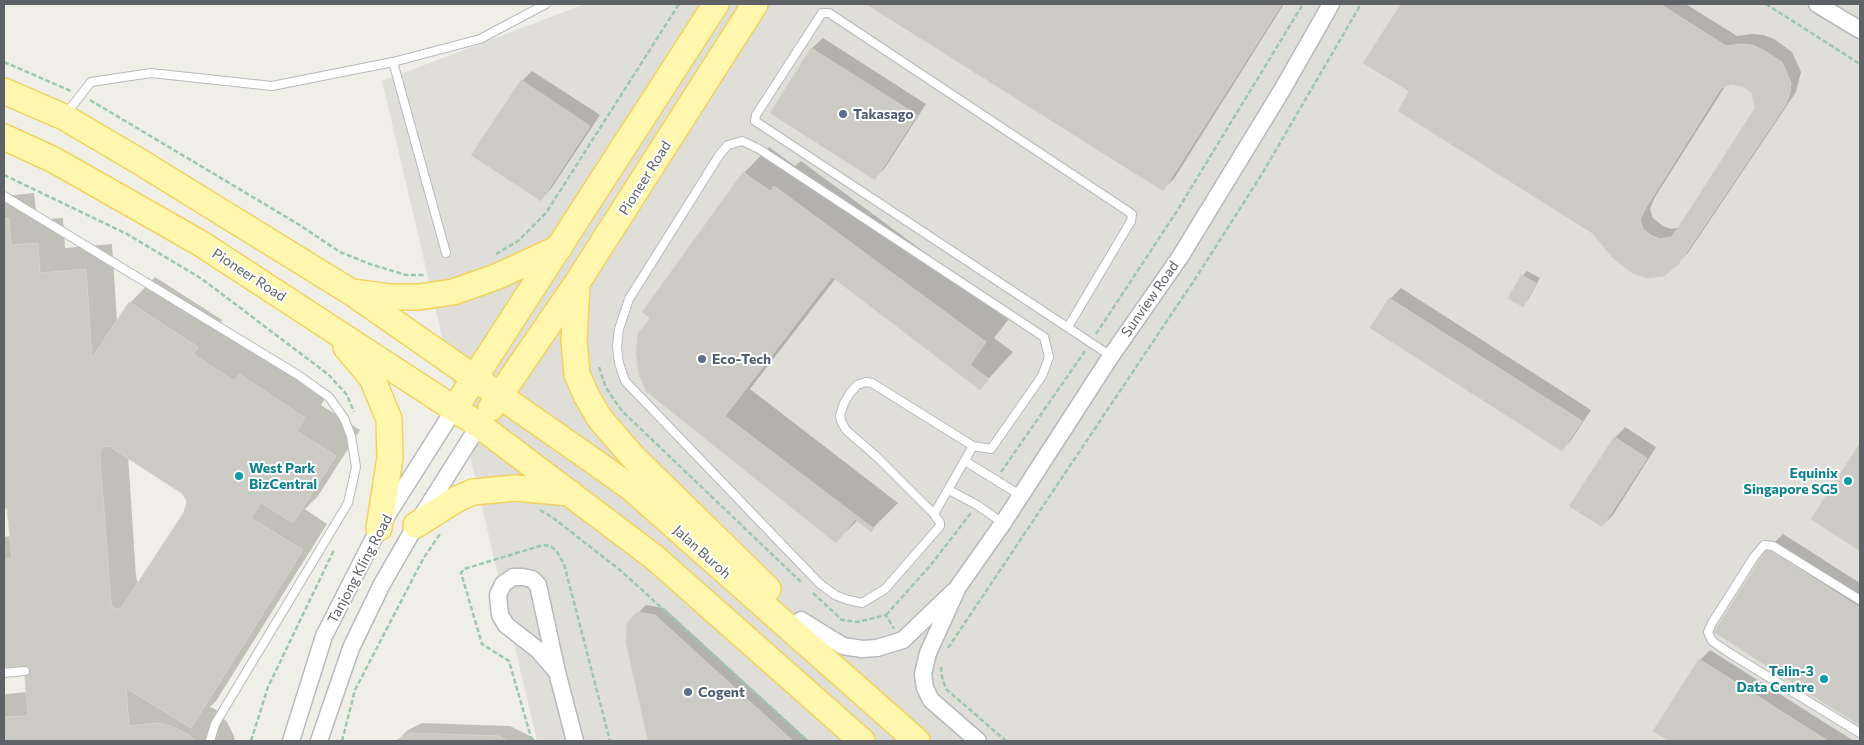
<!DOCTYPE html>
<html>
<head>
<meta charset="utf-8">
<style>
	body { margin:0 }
	#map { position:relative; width:1864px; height:745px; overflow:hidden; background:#f0efe7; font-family:Commissioner,sans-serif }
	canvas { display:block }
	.frame { position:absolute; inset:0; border:5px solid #5e6267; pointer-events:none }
</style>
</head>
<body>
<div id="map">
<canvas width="1864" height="745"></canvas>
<div class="frame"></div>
</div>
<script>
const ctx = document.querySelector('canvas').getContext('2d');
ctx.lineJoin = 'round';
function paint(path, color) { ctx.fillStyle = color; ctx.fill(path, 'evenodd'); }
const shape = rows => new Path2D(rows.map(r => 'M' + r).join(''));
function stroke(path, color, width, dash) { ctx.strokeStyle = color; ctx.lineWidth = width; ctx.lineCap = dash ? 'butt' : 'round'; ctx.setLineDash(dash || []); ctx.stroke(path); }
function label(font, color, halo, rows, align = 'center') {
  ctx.font = font + ' Commissioner,sans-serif'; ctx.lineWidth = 4; ctx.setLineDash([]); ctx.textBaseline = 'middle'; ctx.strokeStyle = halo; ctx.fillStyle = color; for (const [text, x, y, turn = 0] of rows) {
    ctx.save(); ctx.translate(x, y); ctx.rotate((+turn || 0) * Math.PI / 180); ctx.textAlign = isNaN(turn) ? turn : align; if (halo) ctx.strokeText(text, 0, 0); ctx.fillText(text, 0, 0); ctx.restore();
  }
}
paint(shape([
	[585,4,1860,4,1860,741,537,741,382,81]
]), '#dfded9');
paint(shape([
	[868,4,1284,4,1174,179,1163,189],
	[1402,4,1686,4,1737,36,1752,34,1763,35,1774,39,1792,52,1801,72,1796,92,1688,253,1677,264,1593,232,1410,91,1364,63],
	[1732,83,1745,86,1753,92,1756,108,1681,227,1671,229,1663,226,1653,218,1650,209,1655,197,1726,85],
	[823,38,926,104,885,168,875,178,772,112,812,48],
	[532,71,600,115,551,189,541,199,522,81],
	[769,147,795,166,801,161,1011,316,994,338,1013,352,980,388,836,278,750,389,898,503,871,530,858,520,836,541,647,391,744,173],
	[34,193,37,220,63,218,65,248,112,244,117,322,130,303,155,277,222,320,218,328,260,355,265,350,330,392,321,405,360,430,318,496,305,509,327,524,216,701,210,707,215,709,227,722,234,736,235,741,4,741,4,696,6,694,28,692,25,665,4,666,4,537,11,536,9,507,4,507,4,196],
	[128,456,184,493,188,502,185,513,140,583,137,581,136,576],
	[1527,271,1540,278,1528,300,1523,305,1522,276],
	[1401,288,1591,410,1572,439,1562,450,1390,299],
	[1625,427,1656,447,1613,515,1602,526,1615,438],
	[1860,445,1860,549,1813,519],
	[1783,534,1860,583,1860,724,1715,632,1768,549],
	[646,605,664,608,809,741,649,741,628,642,638,613],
	[1710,650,1854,741,1671,741,1655,731,1700,660],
	[422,723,510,726,534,738,535,741,397,741,408,730]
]), '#0003');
const building = shape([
	[866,4,1282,4,1163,191,866,4],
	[1401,4,1660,4,1726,46,1741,44,1752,45,1763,50,1782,62,1791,83,1790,93,1786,104,1678,265,1664,276,1648,278,1632,273,1613,258,1592,233,1398,111,1409,91,1363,63,1401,4],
	[1732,84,1744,87,1752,93,1755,108,1676,231,1671,237,1660,239,1652,236,1643,229,1640,220,1645,209,1721,88,1732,84],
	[811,48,917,115,875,180,770,113,811,48],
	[521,80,590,126,541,201,471,155,521,80],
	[743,172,770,191,774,186,986,342,970,365,989,379,980,390,832,277,725,416,874,529,871,532,855,519,836,543,646,391,639,374,636,354,638,334,650,318,642,312,743,172],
	[4,218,9,218,11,245,38,243,40,273,86,269,92,358,129,302,198,347,193,354,234,381,239,374,305,418,297,431,336,456,293,523,261,503,251,518,303,550,191,728,126,688,129,726,157,723,171,726,189,735,195,741,4,741,4,717,28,716,24,666,4,668,4,559,12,558,7,508,4,509,4,218],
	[109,446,183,494,187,502,184,512,124,604,121,608,116,609,112,607,111,602,100,458,100,450,104,447,109,446],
	[1521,275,1536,283,1523,307,1508,298,1521,275],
	[1389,298,1582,421,1562,451,1370,328,1389,298],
	[1614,437,1647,458,1602,527,1569,506,1614,437],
	[1860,443,1860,551,1811,519,1860,443],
	[1767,548,1860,608,1860,726,1714,632,1767,548],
	[637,612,655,615,793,741,648,741,626,642,627,623,637,612],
	[1699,659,1828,741,1669,741,1653,731,1699,659],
	[410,733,499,736,508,741,395,741,410,733]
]);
paint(building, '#cccac4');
stroke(building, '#d5d1c5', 1);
const service = shape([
	[393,62,446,253],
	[65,115,91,82,151,73,272,86,393,62,480,39,546,4],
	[4,196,298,375,329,397,344,418,351,436,356,467,348,503,215,724,210,741],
	[1068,327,1131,221,1132,214,829,13,822,13,756,115,755,121,1111,356],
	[965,461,1020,495],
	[949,490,977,505,1003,523],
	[934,514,973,446,991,449,1042,376,1049,357,1044,337,759,149,742,141,728,145,720,154,629,299,619,329,617,347,619,363,625,381,819,583,835,595,848,600,862,603,885,589,940,526,940,523,934,514,877,457,846,430,841,421,840,415,844,403,850,393,857,385,866,382,872,383,973,446],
	[1860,600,1773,546,1764,545,1754,557,1712,623,1708,632,1712,641,1731,654,1860,733],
	[4,673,25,671]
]);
const minor = shape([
	[1817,4,1860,30],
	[801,620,843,646,862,649,877,648,903,640,953,592],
	[557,672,538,650,506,625,500,615,498,595,503,584,513,577,523,577,532,579,538,585,557,672,575,741],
	[291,741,324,636,379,528,455,408],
	[319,741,351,648,382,584,416,525,479,425],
	[978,741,931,700,925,688,923,674,928,653,958,587,1003,523,1111,356,1180,257,1282,90,1331,4]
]);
const primary = shape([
	[4,91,64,117,137,160,351,292,582,453,630,487,917,741],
	[4,137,54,160,200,243,479,425,654,557,862,741],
	[577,283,574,340,577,374,586,395,600,419,633,457,768,589],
	[353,292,390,297,419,297,453,292,496,277,559,248],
	[346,347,372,378,389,419,390,458,379,528],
	[455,408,716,4],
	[491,408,577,283,755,4],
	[416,525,457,499,473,492,515,488,570,493]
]);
stroke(service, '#b7b9bd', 10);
stroke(minor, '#b7b9bd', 19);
stroke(primary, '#f2d25f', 28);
stroke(shape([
	[1766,4,1860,64],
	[4,62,71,91],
	[90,100,298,224,340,252,370,264,406,275,425,275],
	[4,175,127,234,202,279,329,375,347,395,354,412],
	[496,254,518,241,546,213,679,4],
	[1096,334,1177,211,1303,4],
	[599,367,606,388,622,411,802,583],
	[1001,472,1085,351],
	[540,510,552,517,620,570,808,741],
	[813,593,842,620,858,622,886,615,894,629],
	[886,615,930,566,971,513],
	[948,648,1197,276,1262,174,1361,4],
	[941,667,942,677,946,689,1006,741],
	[251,741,268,687,334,550],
	[342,741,355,690,423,559,440,534],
	[532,741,509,661,482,644,461,573,464,569,543,545,550,546,556,550,564,564,610,741]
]), '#9dc8ac', 2.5, [5, 2.5]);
stroke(service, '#fff', 8);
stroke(minor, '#fff', 16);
stroke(primary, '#fff7ad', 25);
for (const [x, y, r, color] of [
	[843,114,5,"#5c6f8a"],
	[702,359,5,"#5c6f8a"],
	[239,476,5,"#0f9aa8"],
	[1848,481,5,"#0f9aa8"],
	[1824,679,5,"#0f9aa8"],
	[688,692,5,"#5c6f8a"]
]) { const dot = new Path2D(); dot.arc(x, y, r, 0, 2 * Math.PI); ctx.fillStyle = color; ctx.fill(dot); stroke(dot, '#fff', 2); }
label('bold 14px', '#4e5e75', '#fff', [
	["Takasago",853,114],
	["Eco-Tech",712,359],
	["Cogent",698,692]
], 'left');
label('14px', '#5e6267', '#fff', [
	["Pioneer Road",645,178,-58],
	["Pioneer Road",249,275,33],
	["Sunview Road",1150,299,-55],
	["Jalan Buroh",702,552,42],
	["Tanjong Kling Road",360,569,-62]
]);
label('bold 14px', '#0d838f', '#fff', [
	["West Park",249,468,"left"],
	["BizCentral",249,484,"left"],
	["Equinix",1838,473],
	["Singapore SG5",1838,489],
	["Telin-3",1814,671],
	["Data Centre",1814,687]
], 'right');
</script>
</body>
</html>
